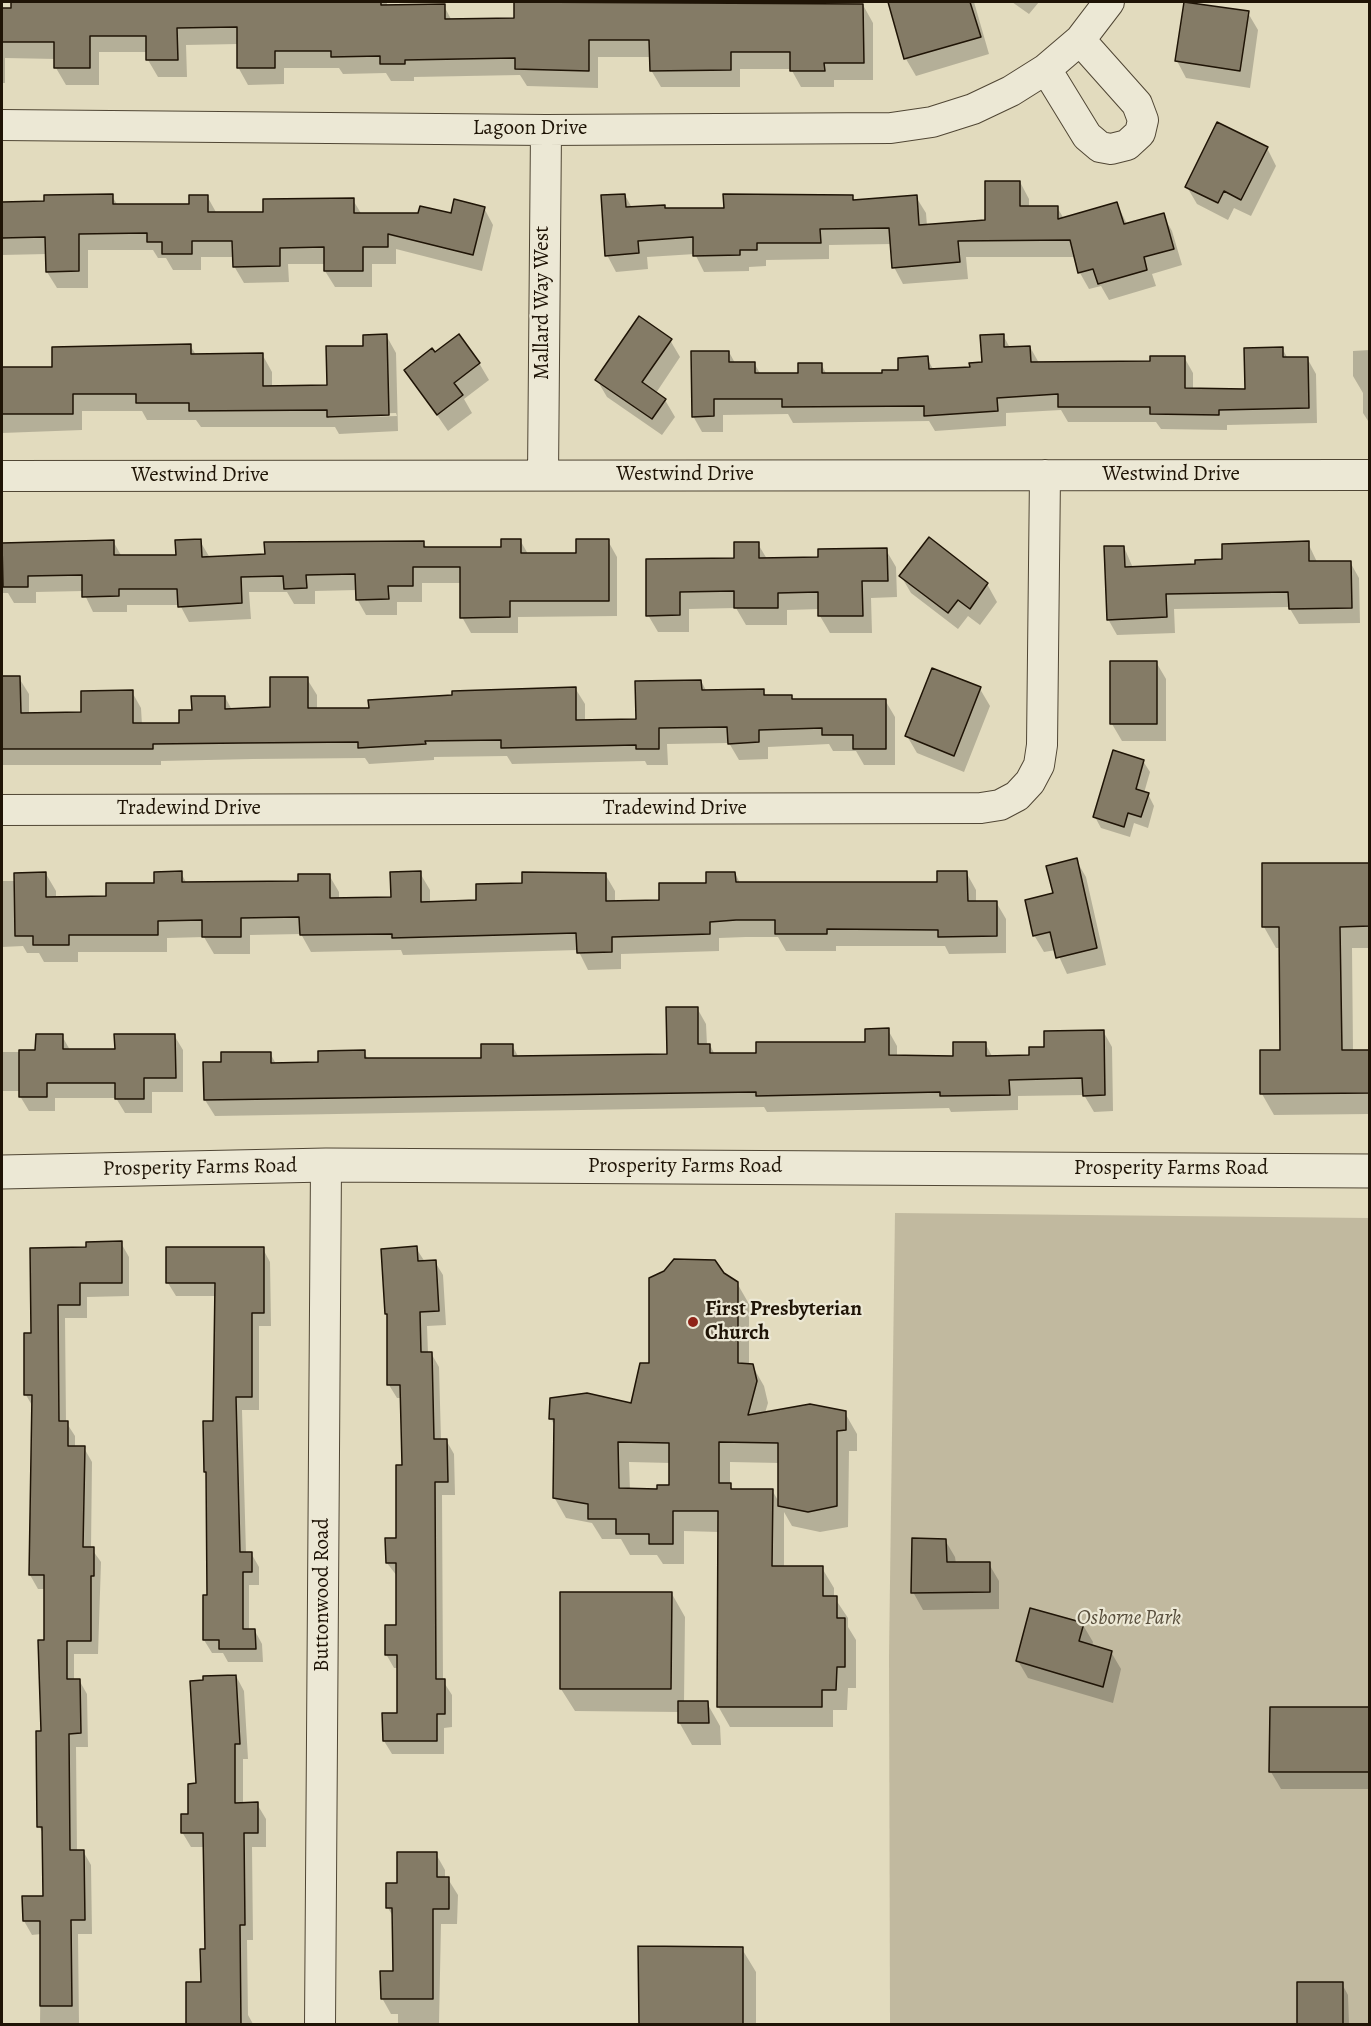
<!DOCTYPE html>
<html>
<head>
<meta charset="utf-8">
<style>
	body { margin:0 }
	#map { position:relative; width:1371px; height:2026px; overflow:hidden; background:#e2dbbe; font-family:Alegreya,serif }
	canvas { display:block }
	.frame { position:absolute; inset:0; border:3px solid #1f1406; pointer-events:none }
</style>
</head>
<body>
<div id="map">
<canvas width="1371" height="2026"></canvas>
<div class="frame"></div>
</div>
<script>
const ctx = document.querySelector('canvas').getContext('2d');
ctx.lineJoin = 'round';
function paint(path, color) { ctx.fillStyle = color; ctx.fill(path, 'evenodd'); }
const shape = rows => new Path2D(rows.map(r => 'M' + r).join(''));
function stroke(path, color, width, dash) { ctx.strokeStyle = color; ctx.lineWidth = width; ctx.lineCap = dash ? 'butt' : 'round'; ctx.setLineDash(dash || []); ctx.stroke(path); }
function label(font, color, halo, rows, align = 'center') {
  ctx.font = font + ' Alegreya,serif'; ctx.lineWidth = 4.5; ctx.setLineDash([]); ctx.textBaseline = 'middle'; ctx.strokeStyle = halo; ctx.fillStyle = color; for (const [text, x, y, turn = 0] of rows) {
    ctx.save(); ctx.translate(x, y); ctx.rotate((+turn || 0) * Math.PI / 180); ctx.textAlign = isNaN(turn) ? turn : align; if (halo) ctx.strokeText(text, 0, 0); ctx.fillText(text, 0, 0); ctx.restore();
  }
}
paint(shape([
	[895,1213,1369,1218,1369,2024,890,2024,889,1656]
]), '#c1b99f');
paint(shape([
	[13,2,386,2,389,7,444,6,452,21,516,20,516,2,830,2,830,6,863,5,873,23,873,80,834,80,834,87,801,87,791,69,740,69,740,87,661,87,651,70,651,57,598,57,598,88,527,86,520,75,414,77,414,81,391,81,386,73,343,74,339,68,284,68,284,84,248,85,238,67,238,44,186,45,187,77,158,77,148,60,148,52,99,52,99,85,66,85,56,68,56,59,5,58,5,83,2,83,2,9,13,9],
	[889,2,974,2,989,54,916,76,906,59],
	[1012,2,1039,2,1029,14],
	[1248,13,1258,30,1250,88,1186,78,1177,61],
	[1267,148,1276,166,1251,216,1234,208,1228,220,1197,204,1187,187],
	[1020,182,1029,199,1029,207,1057,207,1064,219,1117,204,1127,224,1163,215,1172,231,1182,265,1152,274,1156,286,1109,300,1101,286,1089,289,1080,273,1075,257,966,257,968,279,903,284,894,267,892,244,829,245,829,259,766,260,766,266,749,267,749,271,704,272,695,254,647,257,648,269,616,272,607,255,625,195,632,208,664,206,667,210,726,209,852,197,855,202,916,197,926,213,927,226,987,221],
	[112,196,118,206,190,205,207,196,217,214,264,213,353,200,362,215,452,215,484,208,493,225,482,271,396,249,396,264,372,264,372,287,335,287,325,271,325,264,288,264,289,282,244,283,234,266,234,257,201,257,201,270,173,270,166,258,158,258,153,250,88,250,88,288,57,288,47,272,47,254,2,255,2,280,2,203,46,203],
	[386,335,396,353,398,431,339,434,335,427,201,427,196,420,147,420,142,411,82,411,82,430,2,433,2,368,53,368,190,345,196,355,262,354,272,372,272,387,328,386,364,347],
	[396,413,397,416,329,418,329,415],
	[1003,335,1010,348,1030,347,1039,363,1152,363,1184,357,1193,373,1193,390,1246,390,1282,348,1288,359,1307,358,1316,374,1317,423,1227,425,1227,430,1161,429,1156,422,1068,422,1061,410,1006,413,1006,426,935,431,929,421,793,423,788,414,723,415,723,432,702,432,693,416,729,352,735,363,754,363,761,375,799,374,821,364,827,375,884,374,900,371,927,358,934,371,971,368,983,364],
	[670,340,680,357,656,393,665,400,675,417,662,435,607,397,597,380],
	[1370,350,1370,424,1363,413,1363,393,1353,376,1353,351],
	[435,355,479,363,489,380,464,399,472,413,448,431,406,370],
	[520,540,528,554,578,554,608,541,617,557,617,616,518,617,518,633,471,633,462,617,461,583,422,583,422,602,397,602,397,615,366,615,357,599,357,590,315,591,315,604,294,604,287,592,249,592,251,619,189,622,180,605,127,605,127,612,93,612,83,591,36,592,36,603,14,603,8,593,2,593,2,543,113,541,122,557,177,556,200,541,210,558,423,542,427,548,502,549],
	[929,540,987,584,997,602,980,625,968,616,958,629,911,593,901,576],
	[1308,543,1317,562,1350,562,1359,578,1360,623,1299,624,1289,607,1174,609,1175,633,1117,635,1108,619,1124,547,1133,568,1197,566],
	[758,544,767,559,819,559,886,550,896,567,897,597,871,598,872,633,830,633,820,616,820,609,787,610,787,625,746,625,736,608,689,609,689,632,658,632,648,615,647,560,736,560],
	[1156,662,1166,679,1166,741,1122,741,1112,724],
	[2,678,19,678,29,694,29,714,83,713,132,692,141,708,142,725,180,724,193,712,225,697,232,710,272,709,307,679,317,695,317,710,370,710,575,688,585,704,585,721,638,720,701,681,707,692,763,690,767,697,791,696,793,701,885,700,895,717,895,765,864,765,856,751,833,751,829,744,768,747,768,759,739,760,729,743,667,744,668,765,647,765,645,761,512,764,507,756,434,757,434,760,369,764,365,758,253,759,161,761,161,765,2,765],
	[980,689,990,706,964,772,917,753,907,736],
	[1143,761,1150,772,1144,793,1148,794,1154,806,1148,828,1134,823,1130,837,1101,828,1095,817],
	[1076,860,1086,877,1106,965,1067,974,1056,950,1044,952,1034,935,1055,895],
	[1370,864,1370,948,1352,948,1353,1051,1370,1051,1370,1114,1274,1115,1262,1094,1282,1051,1281,948,1276,948,1264,927],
	[966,872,976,890,976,902,996,902,1006,919,1006,953,949,954,945,946,836,946,836,951,786,951,778,937,746,937,719,938,719,951,621,954,621,969,588,970,578,950,403,955,401,950,311,952,301,934,250,935,250,954,214,954,204,937,167,938,167,952,78,952,78,962,44,962,39,953,27,953,23,946,2,947,2,881,16,881,46,874,56,891,56,899,108,898,155,884,181,873,187,884,300,883,329,875,339,892,339,900,392,899,420,873,430,890,430,903,478,902,524,884,605,874,615,891,615,902,661,901,735,873,740,883,939,883],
	[697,1008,706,1024,707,1045,710,1045,715,1055,757,1055,866,1043,888,1030,897,1046,897,1057,955,1057,985,1043,993,1058,1031,1057,1046,1049,1103,1031,1112,1047,1113,1111,1094,1112,1084,1095,1018,1096,1018,1110,951,1112,949,1108,767,1112,764,1107,215,1116,205,1100,222,1063,270,1053,276,1064,319,1063,364,1052,368,1059,482,1059,512,1045,519,1058,668,1055],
	[174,1035,183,1050,183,1092,152,1092,152,1113,125,1113,116,1098,55,1098,55,1111,29,1111,20,1096,20,1091,2,1091,2,1052,37,1052,62,1036,70,1050,116,1051],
	[121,1243,129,1257,129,1296,87,1297,87,1318,65,1318,66,1422,75,1436,75,1448,84,1448,92,1462,91,1548,101,1562,98,1654,74,1654,74,1680,79,1680,87,1694,88,1747,76,1747,77,1852,83,1851,91,1865,92,1934,78,1934,79,2024,40,2024,41,1934,32,1935,24,1921,45,1898,44,1835,39,1826,46,1589,38,1589,30,1575,33,1407,26,1395,32,1334,87,1249],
	[416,1248,425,1262,435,1262,443,1275,446,1325,427,1326,428,1353,431,1353,439,1367,441,1440,446,1440,454,1454,455,1495,442,1495,443,1681,452,1695,452,1727,444,1728,444,1754,392,1754,384,1741,399,1715,399,1668,394,1668,386,1654,397,1627,397,1576,387,1563,398,1540,403,1467,402,1398,397,1398,389,1385,389,1318,386,1314],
	[263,1249,270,1262,271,1326,259,1326,259,1410,242,1410,246,1553,251,1553,259,1567,259,1585,249,1585,249,1631,255,1631,262,1644,263,1662,228,1662,223,1653,212,1653,204,1640,208,1597,208,1476,205,1472,214,1422,217,1296,176,1296,168,1283],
	[723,1274,737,1283,749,1304,749,1365,752,1365,764,1386,768,1403,765,1413,845,1413,857,1434,857,1451,849,1451,848,1527,820,1532,792,1526,784,1512,784,1568,822,1568,834,1588,834,1597,848,1618,848,1627,856,1640,856,1688,848,1688,847,1710,833,1710,833,1727,730,1727,718,1706,719,1532,684,1531,684,1564,663,1564,657,1555,630,1555,621,1539,602,1539,592,1523,566,1518,554,1497,555,1426,551,1419,633,1405,651,1365],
	[629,1462,671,1463,670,1486,658,1491,630,1490],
	[730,1462,780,1463,780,1504,772,1490,733,1490,730,1485],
	[945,1540,955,1557,956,1564,989,1564,999,1581,999,1609,923,1610,913,1592],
	[672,1594,685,1617,684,1702,707,1703,720,1726,721,1745,692,1745,679,1722,679,1712,575,1711,561,1689],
	[1083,1625,1093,1642,1092,1646,1111,1652,1121,1669,1113,1703,1028,1678,1018,1661],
	[236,1676,244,1691,248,1759,243,1759,243,1804,257,1804,266,1819,266,1847,252,1847,253,1940,247,1940,248,2015,253,2024,188,2024,202,1984,206,1950,205,1847,191,1847,182,1832],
	[1272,1708,1370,1709,1370,1789,1281,1789,1271,1772],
	[436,1854,445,1870,445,1879,448,1879,458,1895,457,1924,441,1924,439,2024,398,2024,398,2014,391,2014,382,1998,394,1972,394,1918,388,1908,388,1885,399,1885],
	[742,1949,756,1972,756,2024,640,2024],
	[1342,1984,1348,1995,1349,2024,1298,2024]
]), '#0003');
const building = shape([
	[11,2,381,2,381,5,445,4,445,19,514,18,514,2,863,4,864,63,824,63,825,71,790,71,790,52,731,52,731,70,650,71,649,40,589,40,589,71,515,69,515,58,405,60,405,64,380,64,380,56,331,57,331,51,275,51,275,68,237,68,237,27,177,28,178,60,146,60,146,36,90,36,90,68,54,68,54,42,2,42,2,8,11,8,11,2],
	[888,2,970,2,981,37,904,59,888,2],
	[1184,2,1249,11,1240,71,1175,61,1184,2],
	[1217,122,1268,147,1241,200,1224,191,1218,203,1185,187,1217,122],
	[985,181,1020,181,1020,206,1058,206,1058,219,1117,202,1124,224,1164,213,1174,249,1144,257,1147,270,1098,284,1093,269,1078,273,1070,240,958,241,960,262,892,268,889,228,820,229,821,243,757,243,757,250,740,250,740,255,693,256,693,237,638,241,639,253,605,256,601,195,625,194,626,207,665,205,665,208,724,208,723,194,853,195,853,200,917,195,919,225,985,220,985,181],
	[113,194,113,204,189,204,189,195,208,195,208,212,263,212,263,199,354,198,354,213,418,213,420,206,451,213,454,199,485,207,473,255,388,234,388,247,363,247,363,271,324,271,324,247,280,248,280,266,233,267,232,241,192,241,192,254,162,254,162,242,147,242,147,233,79,234,79,271,46,272,45,237,2,238,2,202,44,201,44,195,113,194],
	[639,316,672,339,642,382,666,399,652,419,595,380,639,316],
	[387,334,389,415,327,417,327,410,189,411,189,403,136,403,136,394,73,394,73,414,2,414,2,367,52,367,52,347,191,344,191,354,263,353,263,386,327,385,326,346,363,346,363,335,387,334],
	[459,334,480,363,454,383,463,395,437,415,404,370,432,348,435,352,459,334],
	[1004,334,1004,347,1030,346,1031,362,1150,361,1150,356,1185,356,1185,388,1245,389,1244,348,1283,347,1283,357,1308,357,1309,408,1219,410,1219,415,1150,414,1150,407,1058,407,1058,394,997,398,998,411,924,416,924,406,782,407,782,399,714,399,714,416,692,417,691,351,729,351,729,362,755,362,755,373,798,373,798,363,822,363,822,373,882,373,882,370,898,370,898,358,928,356,929,369,970,367,969,363,982,362,980,335,1004,334],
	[929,537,988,583,970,609,958,600,948,613,899,576,929,537],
	[201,539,202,557,265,554,264,542,424,541,424,547,501,547,501,539,521,539,521,553,576,553,576,539,609,539,609,601,510,601,510,617,460,618,460,567,413,567,413,586,388,586,389,599,356,600,355,574,306,575,307,588,284,589,283,576,241,577,242,603,178,607,177,589,119,589,119,596,82,597,82,575,28,576,28,587,3,587,2,543,114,540,114,555,176,555,175,540,201,539],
	[1309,541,1309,561,1351,561,1352,608,1289,609,1288,592,1166,594,1167,617,1107,620,1104,546,1124,546,1125,567,1195,564,1195,560,1222,559,1222,544,1309,541],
	[734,542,759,542,759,558,818,557,818,549,887,548,888,581,862,581,863,616,818,616,818,592,778,593,778,608,734,608,734,591,680,592,680,615,646,616,646,559,734,558,734,542],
	[1110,661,1157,661,1157,724,1110,724,1110,661],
	[932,668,981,687,954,756,905,736,932,668],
	[2,676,20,676,21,713,81,712,81,691,133,690,133,723,179,723,179,710,192,710,191,696,225,696,225,709,270,707,270,677,308,677,308,708,369,708,368,700,452,695,452,691,576,687,576,720,636,719,635,681,701,680,702,690,764,689,764,695,792,695,792,699,886,699,886,749,853,749,853,735,822,735,822,728,759,730,759,742,728,744,727,727,659,728,659,749,636,749,636,745,501,748,501,740,425,741,426,744,358,748,358,742,243,743,153,744,153,749,2,749,2,676],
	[1113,750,1144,760,1136,789,1149,793,1141,817,1128,813,1124,827,1093,817,1113,750],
	[1077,858,1097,948,1056,958,1050,932,1033,936,1025,900,1053,893,1046,866,1077,858],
	[1262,863,1370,863,1370,926,1340,927,1342,1050,1370,1050,1370,1093,1260,1094,1260,1050,1280,1050,1279,927,1262,927,1262,863],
	[182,871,182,882,298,881,298,874,330,874,330,898,391,897,390,872,421,871,421,902,476,900,476,884,522,883,522,872,606,873,606,901,659,900,659,883,706,883,706,872,735,872,736,882,937,882,937,871,967,871,968,901,997,901,997,936,938,937,938,930,827,929,827,934,775,934,775,920,736,920,710,922,710,934,612,937,612,952,577,953,576,933,392,938,392,934,300,935,299,917,241,918,241,937,202,937,202,920,158,921,158,935,69,935,69,945,33,945,33,936,15,936,14,873,46,872,46,897,106,896,106,883,154,883,154,872,182,871],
	[666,1007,698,1007,698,1044,710,1044,710,1053,756,1053,756,1042,865,1042,865,1029,889,1028,889,1055,953,1056,953,1042,986,1042,986,1056,1029,1055,1029,1047,1044,1047,1044,1031,1104,1030,1105,1095,1083,1096,1082,1078,1009,1080,1010,1095,940,1096,940,1092,756,1096,756,1092,204,1100,203,1062,221,1062,221,1052,271,1052,271,1063,318,1062,318,1051,365,1050,365,1058,481,1058,481,1044,513,1044,513,1056,667,1054,666,1007],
	[36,1034,63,1034,63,1049,115,1049,114,1034,175,1034,176,1078,144,1078,144,1099,115,1099,115,1083,47,1083,47,1097,19,1097,19,1050,35,1050,36,1034],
	[122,1241,122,1283,80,1283,80,1305,58,1305,59,1421,68,1421,68,1446,85,1446,83,1547,94,1547,94,1576,91,1576,91,1641,67,1641,67,1679,80,1679,81,1733,69,1734,70,1850,84,1850,85,1920,71,1920,72,2006,40,2006,40,1921,23,1921,22,1896,43,1896,42,1827,37,1827,36,1731,41,1731,38,1640,44,1640,44,1575,29,1575,32,1395,24,1395,24,1333,31,1333,30,1248,86,1247,86,1242,122,1241],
	[417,1246,418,1261,436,1260,439,1311,420,1312,421,1352,432,1352,434,1439,447,1439,448,1482,435,1482,436,1679,445,1679,445,1714,437,1714,437,1741,383,1741,382,1713,397,1713,397,1655,385,1655,385,1625,396,1625,396,1563,386,1563,385,1538,396,1538,396,1465,402,1465,400,1385,387,1385,387,1314,385,1314,381,1249,417,1246],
	[166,1247,264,1247,264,1313,252,1313,252,1397,236,1397,240,1552,252,1552,252,1572,243,1572,243,1629,255,1629,256,1649,219,1649,219,1640,203,1640,203,1595,207,1595,206,1472,204,1472,203,1421,213,1421,215,1283,166,1283,166,1247],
	[674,1259,715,1260,724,1273,738,1282,738,1363,753,1364,757,1381,748,1415,810,1404,846,1411,846,1430,837,1431,837,1506,808,1512,778,1506,778,1443,719,1442,719,1483,731,1483,731,1489,773,1489,772,1566,823,1566,823,1596,837,1596,837,1618,845,1618,845,1667,837,1667,836,1690,822,1690,822,1707,717,1707,718,1511,673,1511,673,1544,649,1544,649,1534,616,1534,616,1519,588,1519,588,1504,553,1498,554,1419,549,1419,550,1398,587,1393,631,1403,640,1363,649,1363,649,1278,664,1271,674,1259],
	[618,1442,669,1443,669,1485,657,1485,657,1489,619,1488,618,1442],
	[912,1538,946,1539,947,1562,990,1562,990,1592,911,1593,912,1538],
	[560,1592,672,1592,671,1689,560,1689,560,1592],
	[1030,1608,1084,1623,1079,1641,1112,1651,1103,1687,1016,1661,1030,1608],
	[236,1675,240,1744,235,1744,235,1803,258,1802,258,1833,244,1833,245,1925,240,1925,241,2025,186,2025,186,1982,201,1982,200,1949,205,1949,203,1833,181,1833,181,1814,188,1814,188,1784,196,1783,190,1681,203,1680,203,1676,236,1675],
	[678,1701,708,1701,709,1723,678,1723,678,1701],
	[1270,1707,1370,1707,1370,1772,1269,1772,1270,1707],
	[397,1852,437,1852,437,1877,449,1877,449,1909,433,1909,433,1999,381,1999,380,1971,393,1971,392,1908,386,1908,386,1883,397,1883,397,1852],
	[638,1946,743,1947,743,2025,639,2025,638,1946],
	[1297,1982,1343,1982,1343,2025,1297,2025,1297,1982]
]);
paint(building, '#847b66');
stroke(building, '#1f1406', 1.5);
const minor = shape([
	[1046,69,1087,136,1100,147,1111,149,1127,145,1140,133,1143,120,1137,104,1080,40],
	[2,125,546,130,891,128,932,122,973,109,1011,91,1046,69,1080,40,1109,2],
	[543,475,546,130],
	[2,476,1370,475],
	[2,810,981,808,1000,805,1017,796,1030,782,1039,765,1042,745,1045,475],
	[320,2024,326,1165]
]);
const tertiary = shape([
	[2,1172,326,1165,1370,1171]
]);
stroke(minor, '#504634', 32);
stroke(tertiary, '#504634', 35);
stroke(minor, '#ece8d5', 30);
stroke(tertiary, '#ece8d5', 33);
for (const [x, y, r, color] of [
	[693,1322,6,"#8f2418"]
]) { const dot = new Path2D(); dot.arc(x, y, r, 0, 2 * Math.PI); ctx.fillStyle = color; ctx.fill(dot); stroke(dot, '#ece8d5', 2); }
label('21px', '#1f1406', '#ece8d5', [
	["Lagoon Drive",530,129],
	["Mallard Way West",543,303,-90],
	["Westwind Drive",685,475],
	["Westwind Drive",1171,475],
	["Westwind Drive",200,476],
	["Tradewind Drive",189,809],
	["Tradewind Drive",675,809],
	["Prosperity Farms Road",685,1167],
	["Prosperity Farms Road",200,1168,-1],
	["Prosperity Farms Road",1171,1169],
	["Buttonwood Road",323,1595,-90]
]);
label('bold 21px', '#1f1406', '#ece8d5', [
	["First Presbyterian",705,1310],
	["Church",705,1334]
], 'left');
label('italic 21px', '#584e3c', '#ece8d5', [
	["Osborne Park",1129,1619]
]);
</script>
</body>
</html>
